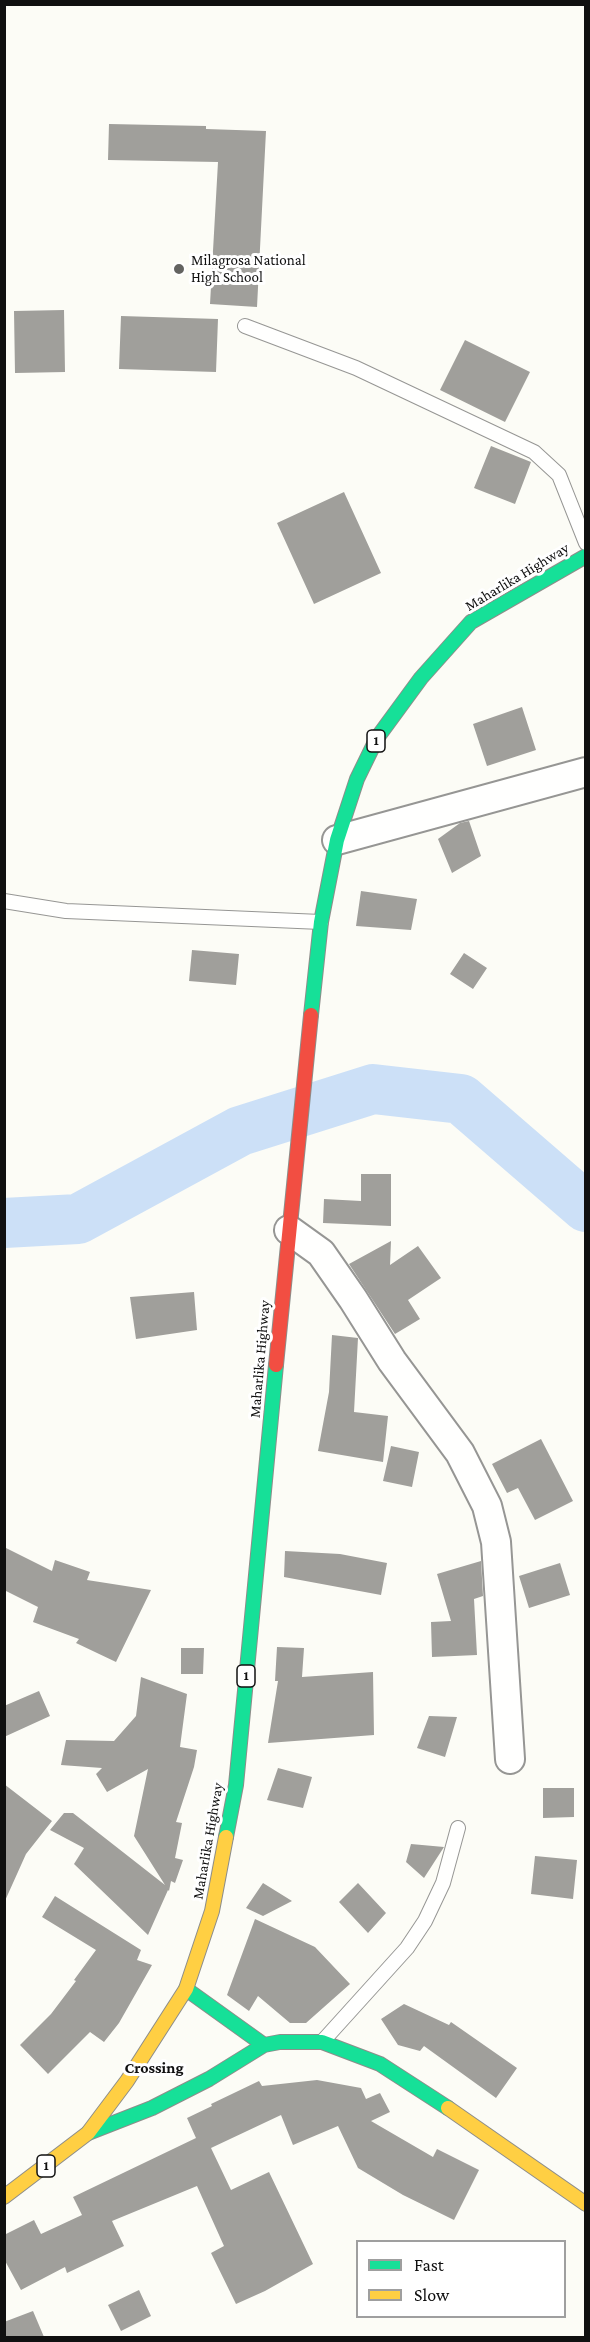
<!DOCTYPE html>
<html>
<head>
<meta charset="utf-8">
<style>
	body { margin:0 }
	#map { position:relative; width:590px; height:2342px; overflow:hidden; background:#fcfcf6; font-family:"Crimson Pro",serif }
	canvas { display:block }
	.frame { position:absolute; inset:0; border:6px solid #101010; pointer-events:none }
	.legend { position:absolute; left:356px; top:2240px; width:210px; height:78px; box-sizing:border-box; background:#fff; border:2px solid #9f9f9f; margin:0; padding:8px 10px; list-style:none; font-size:18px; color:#101010 }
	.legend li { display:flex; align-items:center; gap:12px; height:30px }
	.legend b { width:30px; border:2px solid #9f9f9f }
</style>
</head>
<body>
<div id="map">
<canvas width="590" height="2342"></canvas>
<div class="frame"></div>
<ul class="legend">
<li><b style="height:8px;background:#16e098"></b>Fast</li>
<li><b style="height:8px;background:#ffcf43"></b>Slow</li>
</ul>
</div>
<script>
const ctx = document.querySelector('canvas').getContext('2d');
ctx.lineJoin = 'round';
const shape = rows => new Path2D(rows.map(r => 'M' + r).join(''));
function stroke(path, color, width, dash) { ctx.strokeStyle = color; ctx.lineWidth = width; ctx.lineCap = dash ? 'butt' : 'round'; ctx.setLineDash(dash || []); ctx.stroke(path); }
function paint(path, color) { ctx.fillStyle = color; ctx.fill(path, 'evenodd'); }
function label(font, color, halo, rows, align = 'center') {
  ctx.font = font + ' "Crimson Pro",serif'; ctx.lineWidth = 6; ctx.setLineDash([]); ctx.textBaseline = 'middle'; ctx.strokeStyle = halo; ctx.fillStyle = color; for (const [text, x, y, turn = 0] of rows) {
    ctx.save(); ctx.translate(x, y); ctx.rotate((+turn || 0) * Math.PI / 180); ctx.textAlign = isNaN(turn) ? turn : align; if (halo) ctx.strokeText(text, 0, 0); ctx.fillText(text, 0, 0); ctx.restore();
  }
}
stroke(shape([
	[4,1223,78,1219,240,1131,373,1089,461,1099,586,1207]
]), '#cce0f7', 50);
paint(shape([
	[109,124,206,126,206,129,266,131,257,307,210,304,218,162,108,160],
	[64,310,65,372,15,373,14,311],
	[121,316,218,319,216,372,119,369],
	[465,340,530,372,505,422,440,390],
	[491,446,531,462,515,504,474,488],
	[344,492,381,573,314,604,277,523],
	[522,707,536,750,487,766,473,724],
	[469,821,481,856,452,873,438,839,460,823],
	[361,891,417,899,411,930,356,926],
	[192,950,239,954,236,985,189,981],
	[464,953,487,968,473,989,450,974],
	[361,1174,391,1174,391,1226,323,1223,324,1199,361,1201],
	[391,1241,390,1265,418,1246,441,1278,408,1300,420,1319,395,1334,349,1264],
	[194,1292,197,1330,136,1339,130,1297],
	[332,1335,358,1338,354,1412,388,1416,383,1462,318,1451,329,1392],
	[541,1439,573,1501,535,1520,518,1488,507,1493,492,1464],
	[391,1446,419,1452,412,1487,383,1481],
	[4,1547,52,1571,55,1560,90,1572,87,1580,151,1590,116,1662,76,1643,79,1639,33,1622,38,1607,4,1590],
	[285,1551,340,1554,387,1563,381,1595,284,1577],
	[481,1561,483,1596,474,1599,477,1655,432,1657,431,1622,451,1621,437,1574],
	[560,1563,570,1595,529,1608,519,1576],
	[277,1647,304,1648,302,1677,373,1672,374,1735,268,1743,278,1681,275,1681],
	[181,1648,204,1648,203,1674,181,1674],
	[141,1677,187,1694,180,1747,197,1750,194,1767,176,1822,182,1823,175,1858,183,1860,175,1883,171,1881,169,1891,168,1890,148,1935,74,1864,84,1848,50,1830,64,1813,73,1813,165,1885,134,1836,148,1769,107,1792,96,1774,102,1768,61,1765,66,1740,114,1741,136,1716],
	[39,1691,50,1716,4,1737,4,1706],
	[429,1716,457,1717,445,1757,417,1748],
	[278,1768,312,1777,303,1808,267,1800],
	[4,1784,52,1821,26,1854,4,1903],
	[543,1788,574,1788,574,1817,543,1818],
	[411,1844,444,1847,424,1878,406,1862],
	[535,1856,577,1860,573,1899,531,1894],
	[263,1883,292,1901,263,1916,246,1908],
	[358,1883,386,1913,368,1933,339,1902],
	[55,1896,141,1950,137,1960,152,1965,119,2023,104,2042,90,2032,48,2074,20,2045,51,2014,76,1981,74,1980,96,1950,42,1917],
	[255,1919,315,1947,350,1984,306,2023,290,2023,258,1996,249,2011,227,1995],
	[404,2004,449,2025,451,2022,517,2068,496,2098,424,2046,420,2051,398,2045,381,2019],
	[317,2080,361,2088,366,2099,380,2093,390,2112,371,2121,433,2157,437,2149,479,2170,454,2220,403,2195,358,2168,338,2126,293,2145,281,2115,211,2148,231,2190,269,2172,313,2264,265,2291,236,2304,211,2253,224,2246,197,2186,112,2221,124,2246,67,2273,65,2267,21,2290,4,2259,4,2235,34,2220,41,2234,82,2215,73,2197,196,2138,187,2118,212,2106,211,2104,259,2081,262,2086],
	[139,2290,151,2316,121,2331,108,2305],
	[33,2311,44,2337,4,2337,4,2322]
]), '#a09f9b');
const lane = shape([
	[245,326,356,368,534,452,559,475,586,543],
	[4,901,66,911,321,922],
	[322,2042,407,1948,425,1921,443,1883,458,1828]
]);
const street = shape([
	[337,840,586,772],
	[289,1230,321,1253,353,1299,392,1361,460,1453,487,1506,496,1542,510,1759]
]);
const fast = shape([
	[311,1015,321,922,337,840,357,779,377,738,421,678,471,622,586,556],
	[226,1837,236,1785,276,1365],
	[186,1989,264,2045],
	[88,2133,152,2108,209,2079,264,2045,280,2042,322,2042,380,2064,448,2108]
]);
const slow = shape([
	[448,2108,586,2204],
	[4,2197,88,2133,127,2081,186,1989,212,1911,226,1837]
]);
const jam = shape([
	[276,1365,311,1015]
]);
stroke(lane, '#969694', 16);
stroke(street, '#969694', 32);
stroke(fast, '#8d8d8a', 16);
stroke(slow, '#8d8d8a', 16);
stroke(jam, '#8d8d8a', 16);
stroke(lane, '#fffffe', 14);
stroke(street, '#fffffe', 28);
stroke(fast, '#16e098', 14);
stroke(slow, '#ffcf43', 14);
stroke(jam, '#f24e42', 14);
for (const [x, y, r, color] of [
	[179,269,6,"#636360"]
]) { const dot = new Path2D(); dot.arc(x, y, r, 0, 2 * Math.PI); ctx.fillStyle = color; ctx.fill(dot); stroke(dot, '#fff', 2); }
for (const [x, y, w] of [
	[376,741,18],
	[246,1676,18],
	[46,2166,18]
]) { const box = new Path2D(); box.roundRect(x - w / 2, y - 11, w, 22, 4.5); ctx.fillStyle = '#fff'; ctx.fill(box); stroke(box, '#101010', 1.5); }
label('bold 14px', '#101010', null, [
	["1",376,741],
	["1",246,1676],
	["1",46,2166]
]);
label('15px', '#101010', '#fff', [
	["Milagrosa National",191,260],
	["High School",191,277]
], 'left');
label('15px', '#101010', '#fff', [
	["Maharlika Highway",517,577,-31],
	["Maharlika Highway",260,1359,-85],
	["Maharlika Highway",208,1841,-80]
]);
label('bold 16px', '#101010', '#fff', [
	["Crossing",154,2068]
]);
</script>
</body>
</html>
